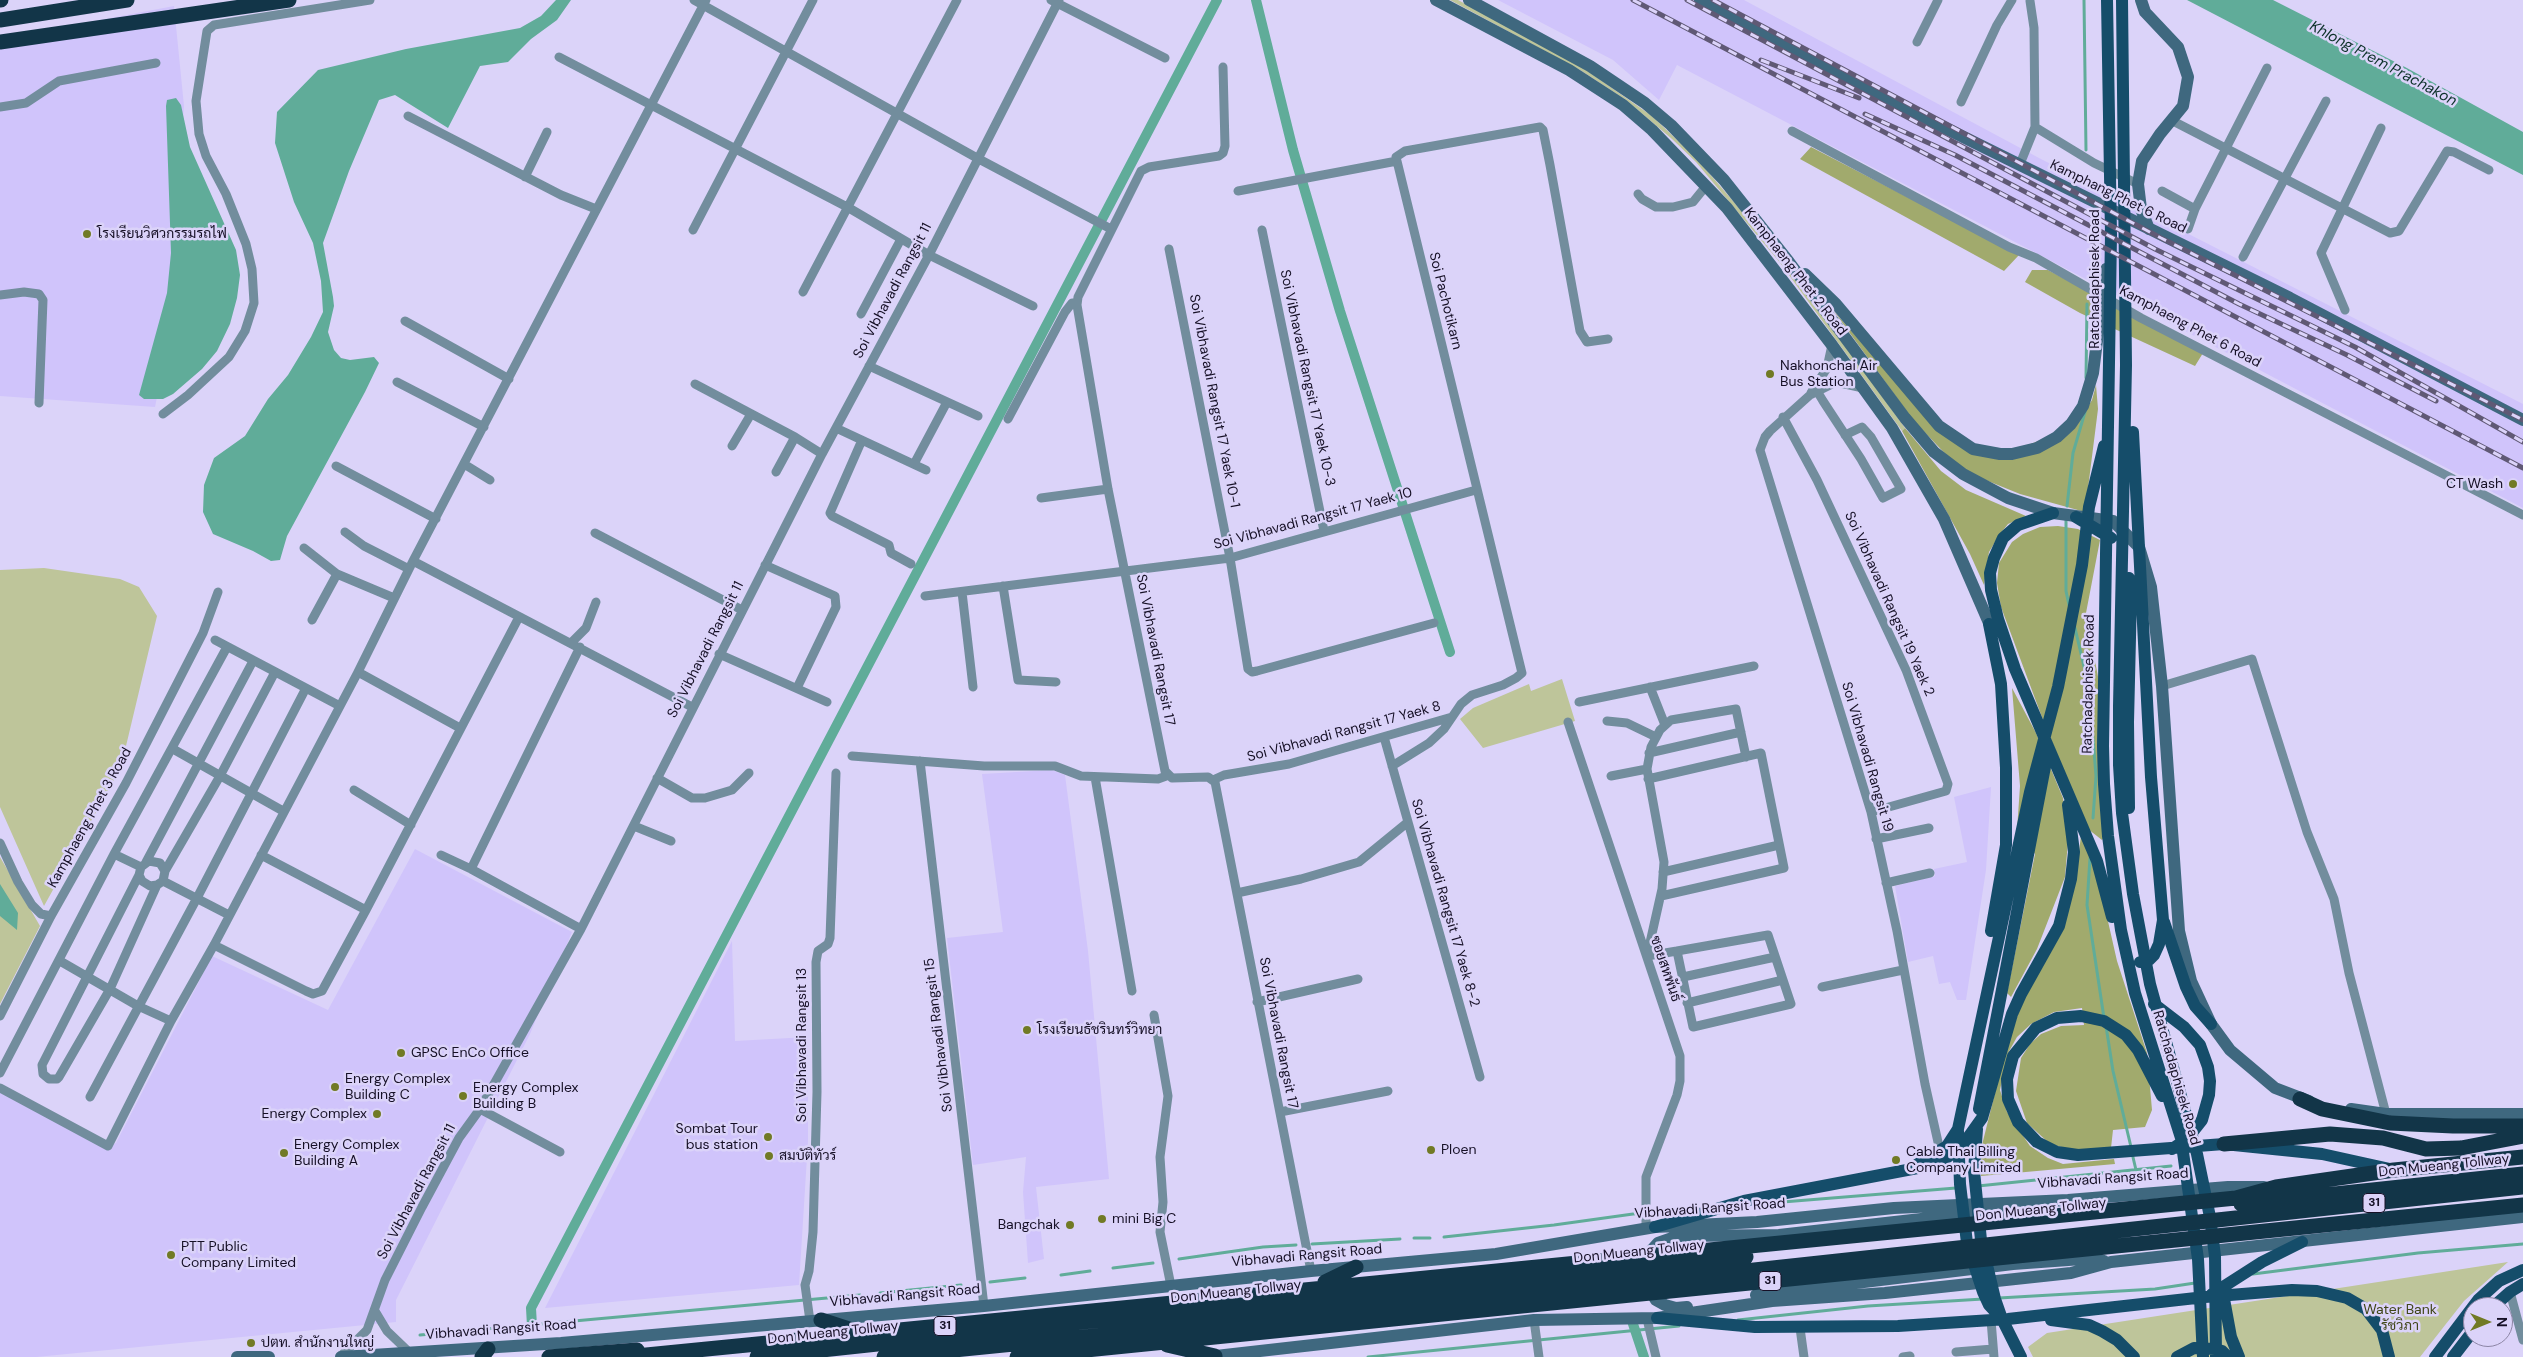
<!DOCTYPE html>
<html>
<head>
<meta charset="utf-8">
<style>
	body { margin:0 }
	#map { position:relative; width:2523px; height:1357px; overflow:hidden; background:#dbd3f9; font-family:"DM Sans",sans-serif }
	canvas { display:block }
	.north { position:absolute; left:2463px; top:1297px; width:50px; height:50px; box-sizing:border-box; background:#dbd3f9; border:1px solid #8c85a5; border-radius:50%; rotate:90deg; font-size:14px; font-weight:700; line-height:20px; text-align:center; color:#161026 }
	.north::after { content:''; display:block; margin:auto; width:18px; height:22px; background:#717a25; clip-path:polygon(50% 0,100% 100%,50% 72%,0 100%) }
</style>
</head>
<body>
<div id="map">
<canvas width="2523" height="1357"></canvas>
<div class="north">N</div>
</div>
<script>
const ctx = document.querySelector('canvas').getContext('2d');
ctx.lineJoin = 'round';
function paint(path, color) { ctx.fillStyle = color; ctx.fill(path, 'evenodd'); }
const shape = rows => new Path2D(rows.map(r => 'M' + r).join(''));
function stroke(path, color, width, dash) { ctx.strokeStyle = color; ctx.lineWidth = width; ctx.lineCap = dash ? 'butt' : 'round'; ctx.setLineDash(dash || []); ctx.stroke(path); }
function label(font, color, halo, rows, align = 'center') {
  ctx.font = font + ' "DM Sans",Sarabun,sans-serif'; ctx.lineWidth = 5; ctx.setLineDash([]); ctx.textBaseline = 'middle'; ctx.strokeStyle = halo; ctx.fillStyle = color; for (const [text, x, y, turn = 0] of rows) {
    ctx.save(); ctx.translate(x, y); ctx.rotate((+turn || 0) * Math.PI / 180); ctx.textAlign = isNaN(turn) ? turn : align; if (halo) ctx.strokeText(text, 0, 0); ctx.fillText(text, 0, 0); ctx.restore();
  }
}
paint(shape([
	[1498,0,1744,0,2039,158,2523,404,2523,508,1677,65,1659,100,1613,60],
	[174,6,184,106,164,362,155,407,0,396,0,39],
	[1052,770,1065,775,1088,951,1109,1179,1036,1187,1044,1259,1028,1263,1023,1192,1026,1157,973,1165,947,938,1003,932,982,774],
	[1991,787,1986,870,1966,1000,1957,1000,1950,982,1939,984,1933,956,1908,962,1895,886,1935,876,1934,869,1967,862,1954,797],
	[415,849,572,932,530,1034,396,1300,396,1322,36,1357,0,1357,0,1084,105,1148,116,1143,212,956,328,1010],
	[732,941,735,1041,808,1037,808,1141,799,1285,545,1308]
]), '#d0c4fb');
paint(shape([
	[1450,0,1458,0,1579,65,1652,116,1696,158,1733,201,1800,283,1905,428,1902,431,1781,264,1696,162,1672,139,1626,100,1580,70],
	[44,568,120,579,139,587,157,616,121,767,44,906,0,807,0,570],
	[1562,679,1575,721,1483,748,1460,719,1473,708,1529,684,1531,691],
	[0,857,40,926,0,1004],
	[2508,1262,2464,1301,2420,1357,2033,1357,2028,1347,2047,1333]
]), '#bec59a');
paint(shape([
	[1811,147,2019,255,2004,271,1800,159],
	[2032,270,2048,270,2203,353,2195,366,2080,313,2025,282],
	[1833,310,1923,413,1992,458,2074,428,2092,400,2096,385,2098,409,2085,512,2020,494,1983,479,1955,464,1913,420],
	[1905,428,1941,471,1966,490,2026,516,2008,524,2000,534,1989,552,1984,585,1970,554,1902,431],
	[2058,526,2078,529,2100,540,2086,613,2099,682,2105,835,2102,840,2088,829,2043,720,2001,607,1997,583,1999,563,2012,542,2023,534,2040,527],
	[2012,688,2036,733,2063,798,2068,841,2065,877,2037,949,2011,997,2007,993,2035,854,2017,830,2020,786],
	[2081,836,2097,873,2117,961,2147,1053,2152,1110,2145,1127,2113,1130,2111,1148,2077,1151,2050,1144,2027,1123,2016,1091,2021,1058,2030,1044,2041,1034,2061,1026,2084,1025,2082,1008,2054,1012,2031,1024,2017,1037,2008,1053,2000,1090,2007,1112,2030,1146,2048,1158,2063,1164,2114,1159,2115,1164,1981,1176,1981,1149,2005,1053,2025,993,2075,882]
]), '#a1aa6d');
paint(shape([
	[556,0,571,0,557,20,531,39,508,62,480,66,448,128,395,95,379,100,349,171,323,243,333,297,334,306,328,332,334,350,341,358,350,360,374,357,379,363,365,392,287,536,280,560,271,561,253,551,213,534,203,512,204,485,214,458,245,436,268,399,288,375,311,337,323,312,321,281,313,243,294,202,275,143,277,112,318,70,406,49,520,28,541,16],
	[2187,0,2273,0,2405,67,2523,132,2523,175],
	[176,98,181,105,190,147,236,250,240,275,237,298,230,324,217,351,202,369,173,394,163,399,144,399,139,395,167,293,171,253,166,106,167,100],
	[0,884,18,913,17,930,0,916]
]), '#60ac99');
stroke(shape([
	[2084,0,2086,150],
	[2086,378,2087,304],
	[2067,506,2073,453,2085,412],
	[2066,519,2066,591,2069,605],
	[2075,628,2089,688,2096,776,2093,818],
	[2090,858,2087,905,2104,1018],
	[2106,1026,2113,1071,2131,1147],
	[2132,1153,2136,1170],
	[1978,1186,2171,1166],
	[1758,1204,1956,1188],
	[1444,1237,1554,1225,1633,1214,1697,1209],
	[1414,1238,1430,1238],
	[1312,1244,1400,1239],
	[1179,1259,1263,1247,1296,1245],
	[1113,1268,1153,1263],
	[2253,1274,2418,1253,2523,1244],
	[1061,1275,1090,1271],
	[990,1282,1025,1278],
	[880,1293,961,1285],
	[1999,1298,2155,1289,2195,1283],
	[1738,1320,1868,1306,1983,1299],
	[420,1335,860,1295],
	[1368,1357,1679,1326]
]), '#60ac99', 3);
stroke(shape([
	[1256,0,1293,150,1340,311,1450,652],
	[1631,1318,1644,1357],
	[532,1326,531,1308,1217,0]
]), '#60ac99', 10);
stroke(shape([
	[694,0,977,158,1111,229],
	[1051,0,1165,58],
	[2030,1,2034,28,2035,127,2094,163,2138,184],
	[1917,42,1938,0],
	[559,57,849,208,929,255,1033,306],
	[1223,67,1225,146,1223,153,1219,156,1149,167,1141,171,1078,297,1077,305,1108,489,1163,761,1165,771,1172,778,1208,777,1215,782,1311,1271],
	[1961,102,1997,25,2012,0],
	[0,107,26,103,59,81,156,63],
	[408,116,561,195,596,209],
	[2171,120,2390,233,2399,231,2447,151,2454,152,2489,170],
	[1792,131,2009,247,2036,258,2141,318,2523,515],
	[2020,164,2035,127],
	[525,177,547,132],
	[1238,191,1397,161],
	[2162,191,2195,209],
	[1638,194,1642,199,1656,207,1673,207,1693,202,1706,186],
	[2188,229,2195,209,2267,68],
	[693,230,813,0],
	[1262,230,1324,531],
	[1169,249,1230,558,1248,669,1252,672,1257,671,1434,623],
	[2243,257,2326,101],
	[803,292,957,0],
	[0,295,24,292,39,294,43,300,39,403],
	[2345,310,2321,253,2381,128],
	[861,314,901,239],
	[405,321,509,379],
	[869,366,978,416],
	[397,382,484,427],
	[695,384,795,437,822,454],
	[1863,388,1836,382,1810,395,1770,431,1765,437,1760,450,1871,812,1897,931,1925,1084,1940,1151],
	[1817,391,1823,401,1861,459,1883,498,1901,489,1871,437,1862,427,1845,435],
	[1811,393,1827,368,1832,345],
	[163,414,188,395,229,357,245,331,254,303,252,269,246,244,226,194,206,156,199,134,196,101,207,31,214,25,370,0],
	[1783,417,1817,480,1906,670,1948,784,1946,791,1871,812],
	[1008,419,1065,312,1072,303,1077,303],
	[836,428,926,470],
	[862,440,830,513,832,516,889,545,891,553,911,564],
	[732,446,751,414],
	[464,464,490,480],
	[914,464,947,402],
	[336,466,436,519],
	[776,472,795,437],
	[1041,498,1108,489],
	[345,532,364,546,409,569],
	[595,533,742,610],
	[304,548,337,574,394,598],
	[413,561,692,707],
	[765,565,835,596,836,607,797,688],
	[1003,586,1018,680,1056,682],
	[962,592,973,687],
	[925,596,1230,558,1476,490],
	[312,620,337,574],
	[215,640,338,705],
	[571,643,586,628,596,602],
	[719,654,827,702],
	[358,672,460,728],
	[2162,686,2252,659,2307,832,2334,899,2349,973,2386,1114],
	[1650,687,1665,725],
	[1579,702,1754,666],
	[1607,721,1627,723,1656,737],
	[1568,722,1680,1056,1680,1081,1677,1095,1646,1177,1646,1228],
	[1384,737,1480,1077],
	[173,749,283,811],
	[1649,753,1741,732],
	[852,756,984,766,1055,766,1081,776,1158,779,1169,775],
	[920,761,984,1306],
	[1392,766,1429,743,1444,729,1461,704,1472,695,1503,685,1516,678,1522,673,1396,157,1405,151,1540,127,1543,130,1550,165,1580,331,1587,342,1608,339],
	[1611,776,1647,769],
	[1095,777,1132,991],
	[657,778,692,798,705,798,732,790,749,773],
	[1648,779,1761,753,1784,868,1661,896],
	[1213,780,1224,775,1289,764,1452,717],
	[354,790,411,825],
	[634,826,671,841],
	[1876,839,1929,828],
	[0,843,18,882,32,905,41,914,51,916],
	[114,854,141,867],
	[261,855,366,910],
	[441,855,471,869,581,929],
	[146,862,253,661],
	[471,869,580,647],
	[165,871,160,863,149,861,141,867,139,875,142,881,150,886,157,885,163,881,165,871,220,776,275,672],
	[1663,872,1779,845],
	[139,875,42,1065,43,1074,49,1079,57,1079,59,1077,110,989,157,885],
	[163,881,229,915],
	[1886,883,1930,873],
	[1237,893,1301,879,1359,862,1408,822],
	[214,945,306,991,313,994,322,991,366,910,519,617],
	[1677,951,1693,1027,1791,1004,1768,935,1677,951,1647,956,1662,889,1664,862,1647,769,1651,747,1660,730,1671,720,1736,709,1746,757],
	[60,961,138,1006,171,1021],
	[1683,977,1775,957],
	[1822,987,1903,970],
	[1257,1002,1358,979],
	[1687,1003,1783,980],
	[1154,1015,1168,1096,1160,1157,1163,1202,1160,1232,1171,1286],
	[0,1016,51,916,126,783,203,633,218,592],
	[0,1073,114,854,227,647],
	[0,1088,108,1146,171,1021,214,945,358,672,413,561,706,0],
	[90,1097,197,898,306,688],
	[480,1109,560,1152],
	[1280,1112,1388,1091],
	[2510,1292,2523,1340],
	[375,1311,387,1331,410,1353],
	[1647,1319,1656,1357],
	[1534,1320,1539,1357],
	[1991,1320,1994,1357],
	[810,1321,805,1285,809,1271,813,1232,817,1092,816,962,818,951,828,944,830,938,836,773],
	[1800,1328,1804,1357],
	[1956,1352,1993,1349],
	[340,1357,367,1330,385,1280,422,1207,459,1138,480,1109,581,929,822,454,929,255,1059,0],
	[1903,1357,1910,1356]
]), '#728d9d', 9);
stroke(shape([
	[1436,0,1569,70,1623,105,1652,130,1727,208,1832,345,1892,428,1944,519,1993,632],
	[1469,0,1590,66,1645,103,1671,125,1724,180,1789,262,1905,418,1934,452,1963,474,2008,498,2053,513,2113,521,2139,547,2151,587,2162,686,2179,931,2191,981,2211,1024,2230,1050,2275,1088,2309,1101],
	[1700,0,1937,124,2290,298,2523,420],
	[2141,0,2145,12,2178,47,2188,77,2183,106,2160,134,2142,161,2138,184,2141,209,2149,229],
	[1805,274,1836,304,1939,426,1973,449,2000,454,2012,454,2037,448,2057,437,2071,424,2083,406,2093,373,2106,269],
	[2351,1109,2386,1114,2523,1114],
	[1645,1261,1650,1252,1658,1243,1678,1236,1779,1235,2028,1207],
	[1648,1287,1656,1300,1665,1305,1676,1308,1687,1307],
	[1756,1295,2013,1264,2082,1259,2104,1261],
	[237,1357,269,1357],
	[341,1357,561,1343,984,1306,1311,1271,1496,1254,1655,1227,1757,1222,1894,1208,2068,1200,2228,1187,2264,1187],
	[1207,1357,1534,1320,1657,1318,1772,1301,1885,1293,2071,1273,2111,1262,2523,1217]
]), '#3f687f', 12);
stroke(shape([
	[2107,0,2111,234,2103,746,2104,784,2108,836,2121,930,2135,993,2181,1138,2198,1259,2203,1357],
	[2122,0,2126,365,2119,706,2119,765,2122,813,2133,894,2150,984,2197,1154,2210,1217,2215,1256,2216,1357],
	[2133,432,2151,777,2163,920,2159,944,2154,955,2149,960,2140,962],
	[2053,513,2018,525,2003,538,1994,558,1990,573,1991,590,1998,619,2015,669,2097,861,2112,917],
	[2076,517,2111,538],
	[2129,578,2131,595,2128,722,2129,808],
	[1989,624,2001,684,2006,768,2006,845,1991,931],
	[2164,922,2186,987,2195,1006,2211,1024],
	[2154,1004,2184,1027,2200,1045,2208,1067,2210,1081,2209,1095,2202,1120,2187,1139,2172,1149],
	[2162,1096,2138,1050,2126,1035,2104,1021,2081,1016,2057,1018,2036,1028,2013,1056,2007,1079,2008,1099,2018,1122,2037,1142,2057,1152,2078,1155,2224,1144,2322,1154,2390,1169],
	[1979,1109,2048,751],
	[1977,1129,1974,1171,1981,1240,1995,1299,2002,1319,2021,1357],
	[1958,1131,1960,1184,1967,1243,1983,1292,1989,1305,2002,1319],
	[1908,1170,1947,1146,1958,1129,2030,792,2058,687,2082,565,2089,507,2104,446],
	[1655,1227,1744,1201,1928,1166,1945,1159,1962,1146,1982,1118,2012,1014,2021,994,2059,926,2071,879,2074,852,2068,805],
	[2222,1288,2231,1337,2239,1357],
	[2212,1294,2262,1262,2302,1242],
	[2493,1307,2510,1292,2523,1284],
	[1657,1318,1755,1327,1898,1326,2008,1319,2205,1297,2292,1290,2317,1291,2347,1298,2366,1309,2382,1330,2389,1357],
	[2051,1320,2089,1325,2102,1331,2117,1340,2134,1357],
	[2177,1357,2194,1348,2215,1349,2222,1351,2228,1357],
	[2435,1357,2478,1300,2499,1281,2523,1270],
	[2453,1357,2473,1331]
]), '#154d6a', 12);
stroke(shape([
	[0,0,1,0],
	[0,20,127,0],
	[0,42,289,0],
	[2300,1099,2322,1109,2390,1123,2453,1126,2523,1126],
	[2224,1144,2330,1134,2383,1138,2426,1149,2461,1148,2523,1136],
	[2241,1204,2523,1174],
	[1325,1282,1356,1267],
	[821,1320,858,1332],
	[1167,1345,1215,1356],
	[482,1357,488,1349],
	[549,1357,637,1350],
	[626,1357,2236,1198,2276,1187,2394,1170,2523,1157],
	[757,1357,1082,1322,1746,1257],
	[884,1357,1745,1271,2523,1187],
	[1017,1357,2523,1205]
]), '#123548', 15);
const rail = shape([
	[1633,0,2523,468],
	[1687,0,2155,249,2355,347,2523,442],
	[1713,0,2161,238,2523,420],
	[1761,60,1859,98],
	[1865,114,1955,155,2239,304,2347,355,2436,401]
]);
stroke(rail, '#605975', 5);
stroke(rail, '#dbd3f9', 3, [9]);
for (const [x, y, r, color] of [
	[87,234,5,"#717a25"],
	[1770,374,5,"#717a25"],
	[2513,484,5,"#717a25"],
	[1027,1030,5,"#717a25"],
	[401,1053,5,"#717a25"],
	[335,1087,5,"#717a25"],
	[463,1096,5,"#717a25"],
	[377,1114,5,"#717a25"],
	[768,1137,5,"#717a25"],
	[1431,1150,5,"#717a25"],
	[284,1153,5,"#717a25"],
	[769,1156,5,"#717a25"],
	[1896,1160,5,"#717a25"],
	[1102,1219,5,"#717a25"],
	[1070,1225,5,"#717a25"],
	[171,1255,5,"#717a25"],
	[251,1343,5,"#717a25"]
]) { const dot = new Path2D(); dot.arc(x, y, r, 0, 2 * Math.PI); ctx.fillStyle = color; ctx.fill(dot); stroke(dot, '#dbd3f9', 2); }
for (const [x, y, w] of [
	[2374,1203,22],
	[1770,1281,22],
	[945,1326,22]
]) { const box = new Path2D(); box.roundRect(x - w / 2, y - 9.5, w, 19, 4); ctx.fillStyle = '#dbd3f9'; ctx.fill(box); stroke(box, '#161026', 1); }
label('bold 12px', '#161026', null, [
	["31",2374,1203],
	["31",1770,1281],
	["31",945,1326]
]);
label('14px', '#161026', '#dbd3f9', [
	["Kamphang Phet 6 Road",2118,197,26],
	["Kamphaeng Phet 2 Road",1795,272,52],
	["Ratchadaphisek Road",2095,279,-90],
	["Soi Vibhavadi Rangsit 11",893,291,-62],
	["Soi Pachotikarn",1445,301,76],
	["Kamphaeng Phet 6 Road",2190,327,28],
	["Soi Vibhavadi Rangsit 17 Yaek 10-3",1307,378,78],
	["Soi Vibhavadi Rangsit 17 Yaek 10-1",1214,401,79],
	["Soi Vibhavadi Rangsit 17 Yaek 10",1313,519,-15],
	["Soi Vibhavadi Rangsit 19 Yaek 2",1889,604,66],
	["Soi Vibhavadi Rangsit 11",706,650,-63],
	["Soi Vibhavadi Rangsit 17",1155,650,79],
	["Ratchadaphisek Road",2089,684,-89],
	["Soi Vibhavadi Rangsit 17 Yaek 8",1344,732,-15],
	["Soi Vibhavadi Rangsit 19",1867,757,74],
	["Kamphaeng Phet 3 Road",90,818,-61],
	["Soi Vibhavadi Rangsit 17 Yaek 8-2",1445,903,74],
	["ซอยสหพันธ์",1665,969,71],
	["Soi Vibhavadi Rangsit 17",1278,1033,79],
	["Soi Vibhavadi Rangsit 15",939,1035,-97],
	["Soi Vibhavadi Rangsit 13",802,1045,-90],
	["Ratchadaphisek Road",2176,1078,74],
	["Don Mueang Tollway",2444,1166,-6],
	["Vibhavadi Rangsit Road",2113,1179,-4],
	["Soi Vibhavadi Rangsit 11",417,1192,-62],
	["Vibhavadi Rangsit Road",1710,1209,-4],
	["Don Mueang Tollway",2041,1210,-6],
	["Don Mueang Tollway",1639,1252,-6],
	["Vibhavadi Rangsit Road",1307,1256,-5],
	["Don Mueang Tollway",1236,1292,-6],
	["Vibhavadi Rangsit Road",905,1296,-5],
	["Vibhavadi Rangsit Road",501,1330,-4],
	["Don Mueang Tollway",833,1333,-6]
]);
label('14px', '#161026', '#dbd3f9', [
	["โรงเรียนวิศวกรรมรถไฟ",97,234],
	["Nakhonchai Air",1780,366],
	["Bus Station",1780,382],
	["CT Wash",2503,484,"right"],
	["โรงเรียนธัชรินทร์วิทยา",1037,1030],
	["GPSC EnCo Office",411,1053],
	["Energy Complex",345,1079],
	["Building C",345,1095],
	["Energy Complex",473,1088],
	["Building B",473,1104],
	["Energy Complex",367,1114,"right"],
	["Sombat Tour",758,1129,"right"],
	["bus station",758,1145,"right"],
	["Energy Complex",294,1145],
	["Building A",294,1161],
	["Ploen",1441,1150],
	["Cable Thai Billing",1906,1152],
	["Company Limited",1906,1168],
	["สมบัติทัวร์",779,1156],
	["mini Big C",1112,1219],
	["Bangchak",1060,1225,"right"],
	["PTT Public",181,1247],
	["Company Limited",181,1263],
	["ปตท. สำนักงานใหญ่",261,1343]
], 'left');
label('14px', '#404618', '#dbd3f9', [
	["Water Bank",2400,1310],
	["รัชวิภา",2400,1326]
]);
label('italic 15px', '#0c3129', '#dbd3f9', [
	["Khlong Prem Prachakon",2383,64,28]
]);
</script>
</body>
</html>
